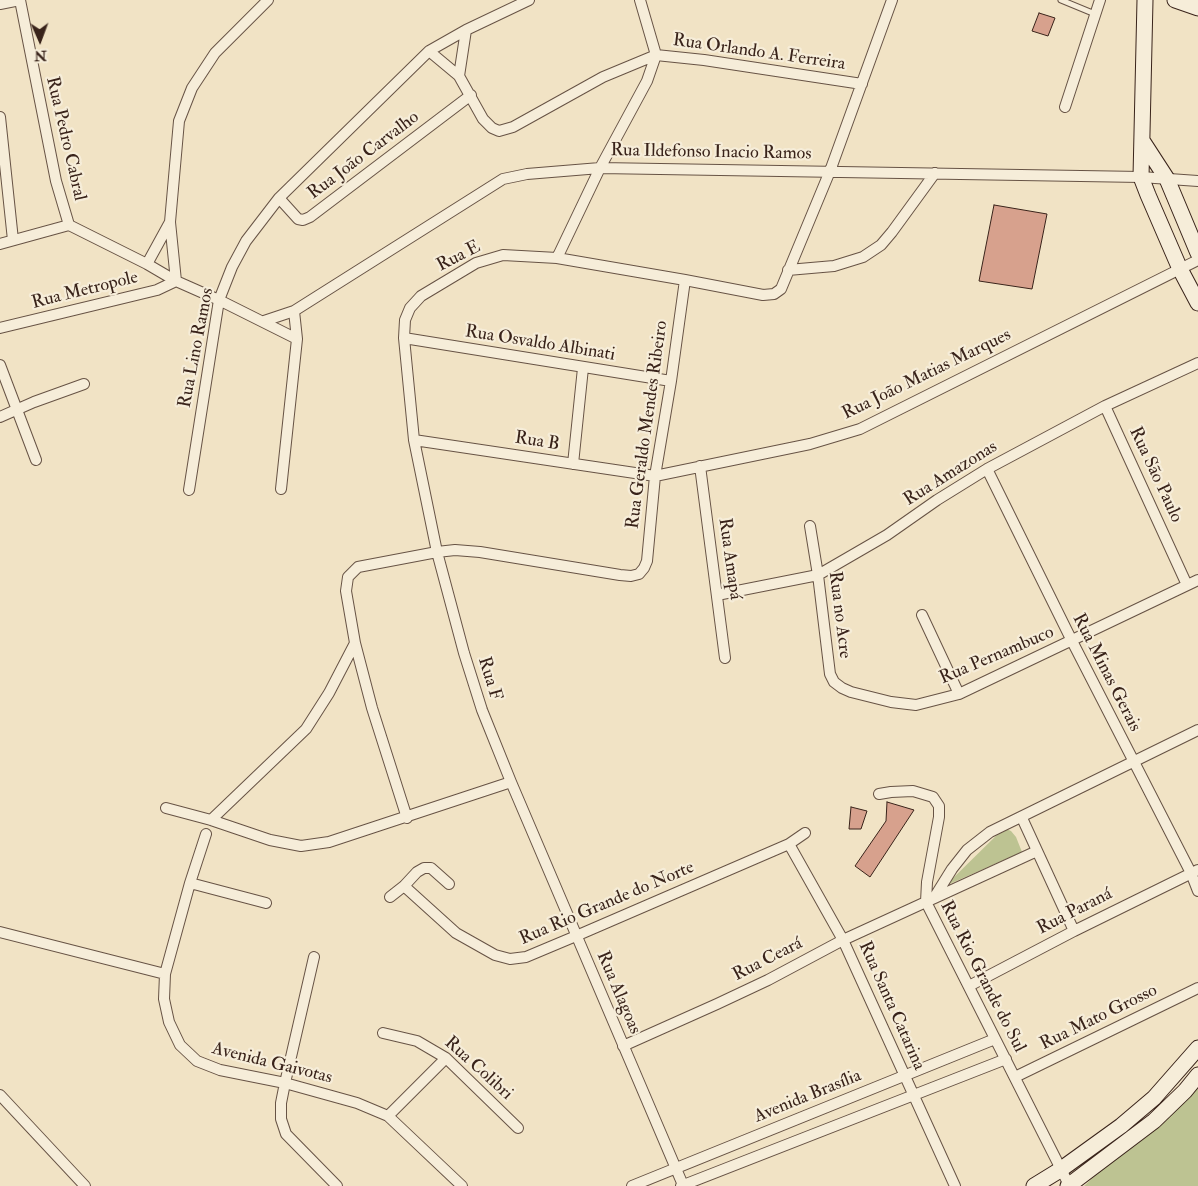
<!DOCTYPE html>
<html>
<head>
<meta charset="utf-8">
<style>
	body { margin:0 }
	#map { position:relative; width:1198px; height:1186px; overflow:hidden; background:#f1e3c5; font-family:"IM FELL Double Pica",serif }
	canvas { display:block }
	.north { position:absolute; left:15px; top:15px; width:50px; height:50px; -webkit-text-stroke:4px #f6edd9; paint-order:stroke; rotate:178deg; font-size:14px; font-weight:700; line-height:20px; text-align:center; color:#39231a }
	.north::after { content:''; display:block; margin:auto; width:18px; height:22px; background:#39231a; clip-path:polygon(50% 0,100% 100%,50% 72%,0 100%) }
</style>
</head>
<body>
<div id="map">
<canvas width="1198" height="1186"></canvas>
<div class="north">N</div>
</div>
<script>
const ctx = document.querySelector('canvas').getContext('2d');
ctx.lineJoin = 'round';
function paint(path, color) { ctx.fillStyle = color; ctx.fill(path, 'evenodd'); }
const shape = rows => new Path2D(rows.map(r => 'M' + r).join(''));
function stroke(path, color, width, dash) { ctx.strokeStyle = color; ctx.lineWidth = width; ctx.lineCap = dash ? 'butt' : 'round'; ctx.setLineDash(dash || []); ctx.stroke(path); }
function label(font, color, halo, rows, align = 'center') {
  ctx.font = font + ' "IM FELL Double Pica",serif'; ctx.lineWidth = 4.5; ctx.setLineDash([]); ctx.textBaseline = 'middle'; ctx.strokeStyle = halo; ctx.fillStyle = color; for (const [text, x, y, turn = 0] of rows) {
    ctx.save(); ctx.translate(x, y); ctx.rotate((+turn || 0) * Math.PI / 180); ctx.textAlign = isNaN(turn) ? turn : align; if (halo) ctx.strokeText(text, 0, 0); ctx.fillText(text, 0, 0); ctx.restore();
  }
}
paint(shape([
	[1004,828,1011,831,1016,837,1022,852,945,886],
	[1198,1079,1198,1186,1084,1186]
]), '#bdc392');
const building = shape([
	[1039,13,1055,18,1048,36,1032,31,1039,13],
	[994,205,1047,214,1032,289,979,281,994,205],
	[887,802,914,810,870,877,855,866,886,821,887,802],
	[851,807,867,811,861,829,849,829,851,807]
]);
paint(building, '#d7a18d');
stroke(building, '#39231a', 1);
const lane = shape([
	[1061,0,1095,14]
]);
const street = shape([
	[20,0,56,181,69,225],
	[0,4,20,0],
	[429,51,459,76,466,30],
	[459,76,483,119,492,128,499,131,513,127,603,77,656,55,704,60,862,84],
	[1065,107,1100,0],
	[0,117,13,240],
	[279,198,298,219,303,220,310,217,471,95],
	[69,225,147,264,176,281,219,300,297,339],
	[0,244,69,225],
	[557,258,600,168,647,81,656,55,640,0],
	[147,264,170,222],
	[788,270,834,266,863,257,881,245,892,232,935,173],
	[264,321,294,311,503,179,527,174,600,168,1141,177,1198,181],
	[0,328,157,290,176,281,170,222,179,121,192,88,215,53,268,0],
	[404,338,671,381],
	[0,365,36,460],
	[1105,406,1187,585],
	[0,417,34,402,84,384],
	[414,440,655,476,810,444,860,429,1198,260],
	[573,464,583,368],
	[700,466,725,658],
	[987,469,1072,641,1191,873,1198,891],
	[281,489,297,339,294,311],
	[189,490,219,300,232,267,246,241,279,198,429,51,466,30,529,0],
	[810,526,818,575,830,674,834,682,842,688,851,692,891,702,916,705,959,694,1198,580],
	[717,595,818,575,887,535,937,500,987,469,1105,406,1198,363],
	[922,615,959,694],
	[879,794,891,792,913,791,933,797,939,806,939,817,927,882,926,902,1069,1185],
	[166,808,211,820,270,840,301,846,329,842,511,782],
	[407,818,372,708,355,643,346,591,348,577,358,567,437,552,455,550,480,552,620,575,631,576,639,574,644,568,647,561,655,476,671,381,685,280],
	[1022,818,1074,931],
	[211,820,306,729,329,693,355,643],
	[206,834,190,883,165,974,164,999,169,1022,180,1045,197,1061,220,1070,285,1083,357,1103,388,1116,462,1186],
	[789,844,843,940,955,1186],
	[190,883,266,903],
	[404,886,456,933,495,955,510,959,526,957,576,936,789,844,805,833],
	[390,897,404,886,417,872,424,868,431,868,449,884],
	[934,898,952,869,967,850,990,832,1198,730],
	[0,932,165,974],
	[314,957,285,1083,281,1103,281,1119,286,1134,337,1186],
	[969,986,1074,931,1198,870],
	[383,1033,417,1041,446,1058,518,1128],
	[623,1046,717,1004,768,980,843,940,1037,851],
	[1015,1077,1198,988],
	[0,1095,85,1186],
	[388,1116,446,1058],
	[683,1185,511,782,482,710,464,653,437,552,414,440,404,338,405,320,410,308,421,296,476,263,503,255,557,258,685,280,763,295,774,294,781,289,830,171,892,0],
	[632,1186,995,1039],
	[681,1186,1006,1059]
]);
const secondary = shape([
	[1145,0,1141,177,1148,195,1180,269,1198,303],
	[1175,0,1198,8],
	[1143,142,1167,179,1198,253],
	[1034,1186,1060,1170,1121,1126,1154,1098,1198,1048],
	[1068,1186,1154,1121,1185,1091,1198,1075]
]);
stroke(lane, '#675345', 7);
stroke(street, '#675345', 12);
stroke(secondary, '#39231a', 17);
stroke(lane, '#f6edd9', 5);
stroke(street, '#f6edd9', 10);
stroke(secondary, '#f6edd9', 15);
label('18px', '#39231a', '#f6edd9', [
	["Rua Orlando A. Ferreira",759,53,8],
	["Rua Pedro Cabral",65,139,77],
	["Rua Ildefonso Inacio Ramos",711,153,1],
	["Rua João Carvalho",364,156,-37],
	["Rua E",459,257,-27],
	["Rua Metropole",85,291,-14],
	["Rua Osvaldo Albinati",540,344,9],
	["Rua Lino Ramos",197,348,-79],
	["Rua João Matias Marques",927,375,-26],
	["Rua Geraldo Mendes Ribeiro",648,425,-82],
	["Rua B",537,442,9],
	["Rua Amazonas",951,474,-32],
	["Rua São Paulo",1155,475,65],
	["Rua Amapá",729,559,82],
	["Rua no Acre",839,615,83],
	["Rua Pernambuco",997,656,-23],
	["Rua Minas Gerais",1106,673,63],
	["Rua F",489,679,73],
	["Rua Rio Grande do Norte",607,904,-23],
	["Rua Paraná",1075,912,-27],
	["Rua Ceará",768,960,-27],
	["Rua Rio Grande do Sul",982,977,63],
	["Rua Alagoas",618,993,67],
	["Rua Santa Catarina",891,1006,66],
	["Rua Mato Grosso",1099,1018,-26],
	["Avenida Gaivotas",272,1064,14],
	["Rua Colibri",478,1069,42],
	["Avenida Brasília",808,1097,-22]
]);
</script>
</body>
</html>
